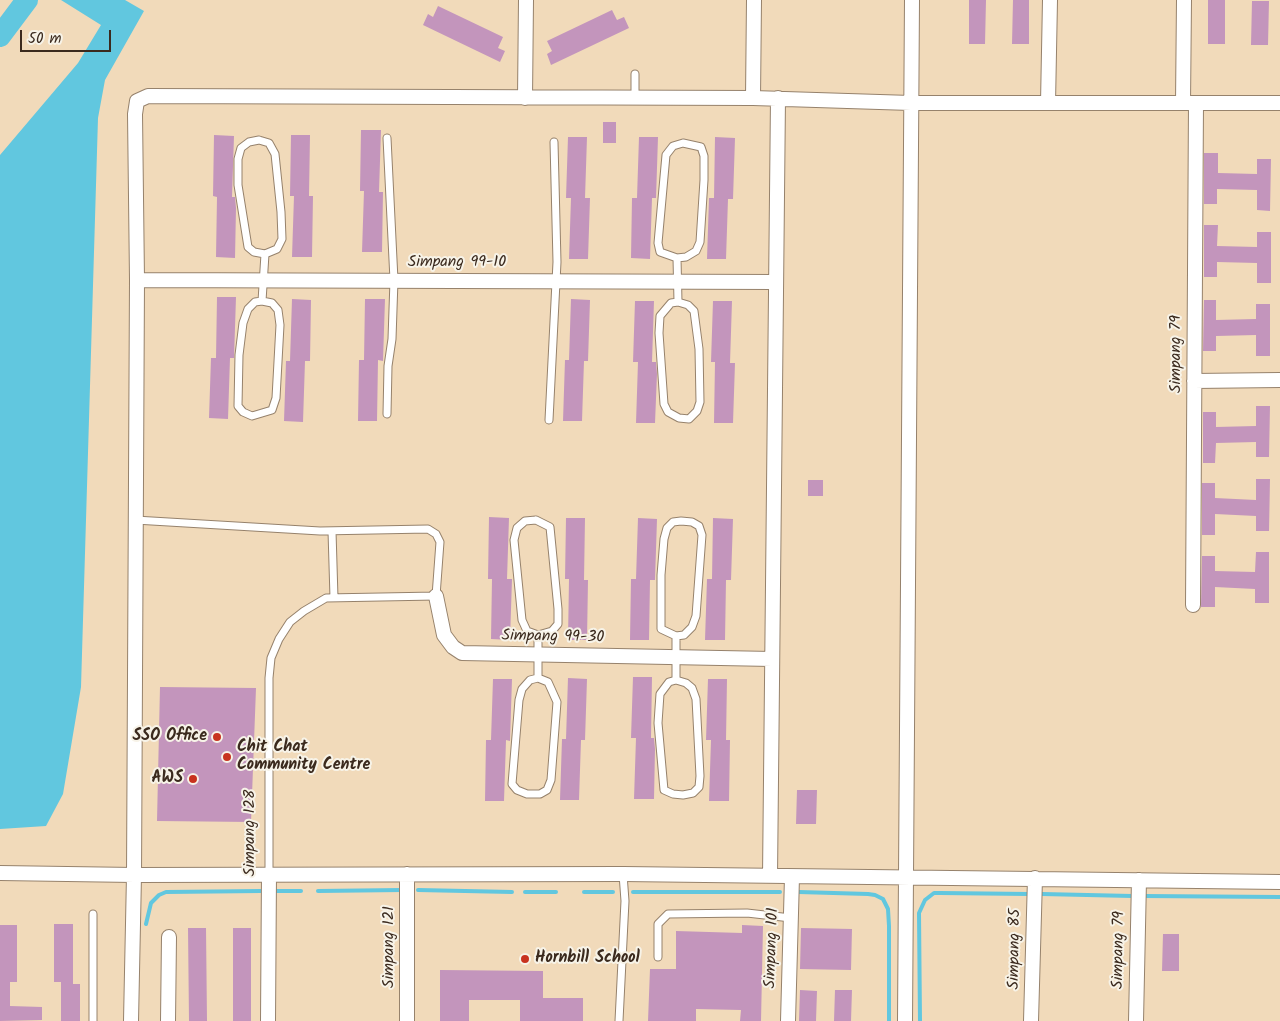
<!DOCTYPE html>
<html>
<head>
<meta charset="utf-8">
<style>
	body { margin:0 }
	#map { position:relative; width:1280px; height:1021px; overflow:hidden; background:#f1daba; font-family:Kalam,sans-serif }
	canvas { display:block }
	.scale { position:absolute; left:20px; top:30px; width:91px; height:22px; box-sizing:border-box; border:2px solid #3b2a1e; border-top:0; padding-left:6px; font-size:15px; line-height:18px; white-space:nowrap; color:#3b2a1e; -webkit-text-stroke:4px #f7f3e8; paint-order:stroke }
</style>
</head>
<body>
<div id="map">
<canvas width="1280" height="1021"></canvas>
<div class="scale">50 m</div>
</div>
<script>
const ctx = document.querySelector('canvas').getContext('2d');
ctx.lineJoin = 'round';
function paint(path, color) { ctx.fillStyle = color; ctx.fill(path, 'evenodd'); }
const shape = rows => new Path2D(rows.map(r => 'M' + r).join(''));
function stroke(path, color, width, dash) { ctx.strokeStyle = color; ctx.lineWidth = width; ctx.lineCap = dash ? 'butt' : 'round'; ctx.setLineDash(dash || []); ctx.stroke(path); }
function label(font, color, halo, rows, align = 'center') {
  ctx.font = font + ' Kalam,sans-serif'; ctx.lineWidth = 4; ctx.setLineDash([]); ctx.textBaseline = 'middle'; ctx.strokeStyle = halo; ctx.fillStyle = color; for (const [text, x, y, turn = 0] of rows) {
    ctx.save(); ctx.translate(x, y); ctx.rotate((+turn || 0) * Math.PI / 180); ctx.textAlign = isNaN(turn) ? turn : align; if (halo) ctx.strokeText(text, 0, 0); ctx.fillText(text, 0, 0); ctx.restore();
  }
}
paint(shape([
	[61,0,125,0,144,11,105,80,98,118,81,687,63,794,46,826,0,829,0,155,78,63,101,25]
]), '#61c7df');
stroke(shape([
	[418,890,512,892],
	[275,891,301,891],
	[318,891,402,890],
	[525,892,556,892],
	[584,892,613,892],
	[633,892,780,892],
	[799,892,868,894,875,895,883,899,888,909,889,926,889,1021],
	[1042,894,1132,896],
	[1143,896,1280,897],
	[146,924,151,903,159,895,166,892,261,891],
	[920,1021,919,913,925,900,934,893,940,893,1029,894]
]), '#61c7df', 4);
stroke(shape([
	[0,36,27,0]
]), '#61c7df', 22);
paint(shape([
	[969,0,986,0,985,44,969,44],
	[1013,0,1029,0,1029,44,1012,44],
	[1208,0,1225,0,1225,44,1208,44],
	[1252,1,1269,1,1268,45,1251,45],
	[438,6,503,37,498,48,505,51,500,62,423,25,428,14,433,17],
	[612,10,617,20,624,17,629,28,551,65,547,54,552,51,547,41],
	[603,122,616,122,616,143,603,143],
	[361,130,381,130,379,192,383,192,382,252,362,252,364,191,360,191],
	[214,135,234,136,232,197,235,197,236,208,235,258,216,257,217,197,213,196],
	[291,135,310,135,309,196,313,196,312,257,292,257,294,196,290,196],
	[568,137,587,137,585,198,590,198,588,259,569,259,571,198,566,198],
	[639,137,658,137,656,198,652,198,650,259,631,258,632,198,637,198],
	[715,137,735,138,733,199,728,199,726,259,707,259,709,198,714,198],
	[1204,153,1218,153,1218,173,1257,174,1257,159,1271,159,1270,211,1257,210,1257,190,1217,189,1217,204,1204,204],
	[1204,225,1218,225,1217,246,1257,247,1257,232,1271,232,1271,283,1257,283,1257,263,1217,262,1217,277,1204,277],
	[217,297,236,297,234,358,230,358,228,419,209,418,211,358,216,358],
	[292,299,311,300,310,361,305,361,303,422,284,421,286,361,290,361],
	[365,299,385,299,383,361,378,360,377,421,358,421,359,360,364,360],
	[571,299,590,300,588,361,584,361,582,421,563,421,565,360,569,360],
	[1204,300,1216,300,1216,320,1256,319,1256,304,1270,304,1270,356,1256,356,1256,335,1216,336,1216,351,1203,351],
	[635,301,654,301,652,362,656,362,657,374,655,423,636,423,638,362,633,362],
	[713,301,732,301,730,363,735,363,733,423,714,423,715,362,711,362],
	[1256,406,1270,406,1269,457,1256,457,1256,442,1216,443,1215,463,1203,463,1203,412,1216,412,1216,427,1256,426],
	[1256,479,1270,479,1269,531,1256,531,1256,516,1215,514,1215,535,1202,535,1202,483,1215,483,1215,498,1256,500],
	[808,480,823,480,823,496,808,496],
	[489,517,509,518,507,579,512,579,510,640,491,639,492,579,488,579],
	[566,518,585,518,584,580,588,580,587,640,568,640,569,579,565,579],
	[638,518,657,519,655,580,650,580,649,640,630,640,631,579,636,579],
	[713,518,733,519,731,580,726,580,725,640,705,640,707,579,712,579],
	[1256,552,1269,552,1269,603,1255,603,1255,589,1215,587,1215,607,1201,607,1202,556,1215,556,1215,571,1255,572],
	[633,677,652,677,651,738,654,738,655,749,654,799,634,799,636,738,631,738],
	[568,678,587,679,585,740,581,740,579,800,560,800,562,739,566,739],
	[493,679,512,679,510,741,506,740,504,801,485,801,486,740,491,740],
	[708,679,727,679,726,740,730,740,729,801,709,801,711,740,706,740],
	[160,687,256,688,251,822,157,821],
	[797,790,817,790,816,824,796,824],
	[54,924,73,924,73,984,80,984,80,1021,61,1021,61,982,54,982],
	[0,925,17,925,17,982,10,982,10,1006,42,1007,42,1020,0,1021],
	[742,925,763,926,761,1021,740,1021,741,1010,696,1009,696,1021,648,1021,650,969,676,969,676,931,742,933],
	[188,928,206,928,207,1021,189,1021],
	[233,928,251,928,251,1021,233,1021],
	[801,928,852,929,851,970,800,969],
	[1163,934,1179,934,1179,971,1162,971],
	[440,970,543,971,543,998,583,998,583,1021,520,1021,520,1000,469,1000,469,1021,440,1021],
	[800,990,817,991,816,1021,799,1021],
	[835,990,852,990,851,1021,834,1021]
]), '#c395bc');
const lane = shape([
	[635,74,635,98],
	[387,138,394,280,392,339,388,366,387,414],
	[259,140,269,143,275,154,281,212,282,239,277,249,265,254,254,252,248,247,238,185,238,159,241,148,249,142,259,140],
	[683,143,701,147,704,156,704,180,700,242,696,251,686,257,677,258,660,252,658,243,666,155,673,146,683,143],
	[677,258,678,302],
	[262,301,272,303,278,310,280,325,276,398,272,410,252,416,243,412,238,406,239,355,243,323,248,309,255,302,262,301],
	[262,301,265,254],
	[678,302,688,305,694,311,699,349,700,402,697,411,689,419,679,418,668,412,664,404,659,333,660,316,671,303,678,302],
	[549,420,557,262,554,142],
	[135,520,320,531,428,529,436,534,440,542,436,596,326,598,304,611,290,622,279,639,271,658,269,678,269,874],
	[536,520,550,527,558,609,558,624,552,631,538,635,527,631,522,620,514,540,517,528,525,521,536,520],
	[681,521,692,522,699,526,702,535,696,616,692,627,684,635,676,636,661,629,661,575,664,539,667,528,673,522,681,521],
	[332,531,334,598],
	[538,635,538,678],
	[676,636,676,680],
	[538,678,548,682,557,702,551,780,547,790,540,794,527,794,517,790,512,784,519,700,522,689,530,680,538,678],
	[676,680,686,683,692,688,696,699,700,776,699,787,693,793,683,795,673,794,664,790,658,723,660,694,669,682,676,680],
	[658,957,658,924,668,914,747,913,791,918],
	[93,1021,93,914],
	[619,1021,625,901,623,874]
]);
const street = shape([
	[525,98,526,0],
	[753,98,754,0],
	[1048,103,1050,0],
	[1183,103,1184,0],
	[137,280,776,282],
	[1194,381,1280,380],
	[436,596,444,635,453,647,462,653,772,659],
	[1193,605,1196,103],
	[0,873,134,875,623,874,1280,882],
	[770,876,778,98],
	[131,1021,134,875,137,280,135,114,137,101,148,96,753,98,911,103,1280,103],
	[168,1021,169,937],
	[268,1021,269,874],
	[407,1021,407,874],
	[788,1021,792,877],
	[905,1021,912,0],
	[1031,1021,1035,878],
	[1136,1021,1139,880]
]);
stroke(lane, '#96826c', 9);
stroke(street, '#96826c', 16);
stroke(lane, '#fff', 7);
stroke(street, '#fff', 14);
for (const [x, y, r, color] of [
	[217,737,5,"#c8321e"],
	[227,757,5,"#c8321e"],
	[193,779,5,"#c8321e"],
	[525,959,5,"#c8321e"]
]) { const dot = new Path2D(); dot.arc(x, y, r, 0, 2 * Math.PI); ctx.fillStyle = color; ctx.fill(dot); stroke(dot, '#f7f3e8', 2); }
label('16px', '#3b2a1e', '#f7f3e8', [
	["Simpang 99-10",457,263],
	["Simpang 79",1177,354,-90],
	["Simpang 99-30",553,638,1],
	["Simpang 128",251,833,-90],
	["Simpang 121",390,947,-90],
	["Simpang 101",773,948,-88],
	["Simpang 85",1016,949,-89],
	["Simpang 79",1120,950,-89]
]);
label('bold 16px', '#3b2a1e', '#f7f3e8', [
	["SSO Office",207,737],
	["Chit Chat",237,748,"left"],
	["Community Centre",237,766,"left"],
	["AWS",183,779],
	["Hornbill School",535,959,"left"]
], 'right');
</script>
</body>
</html>
